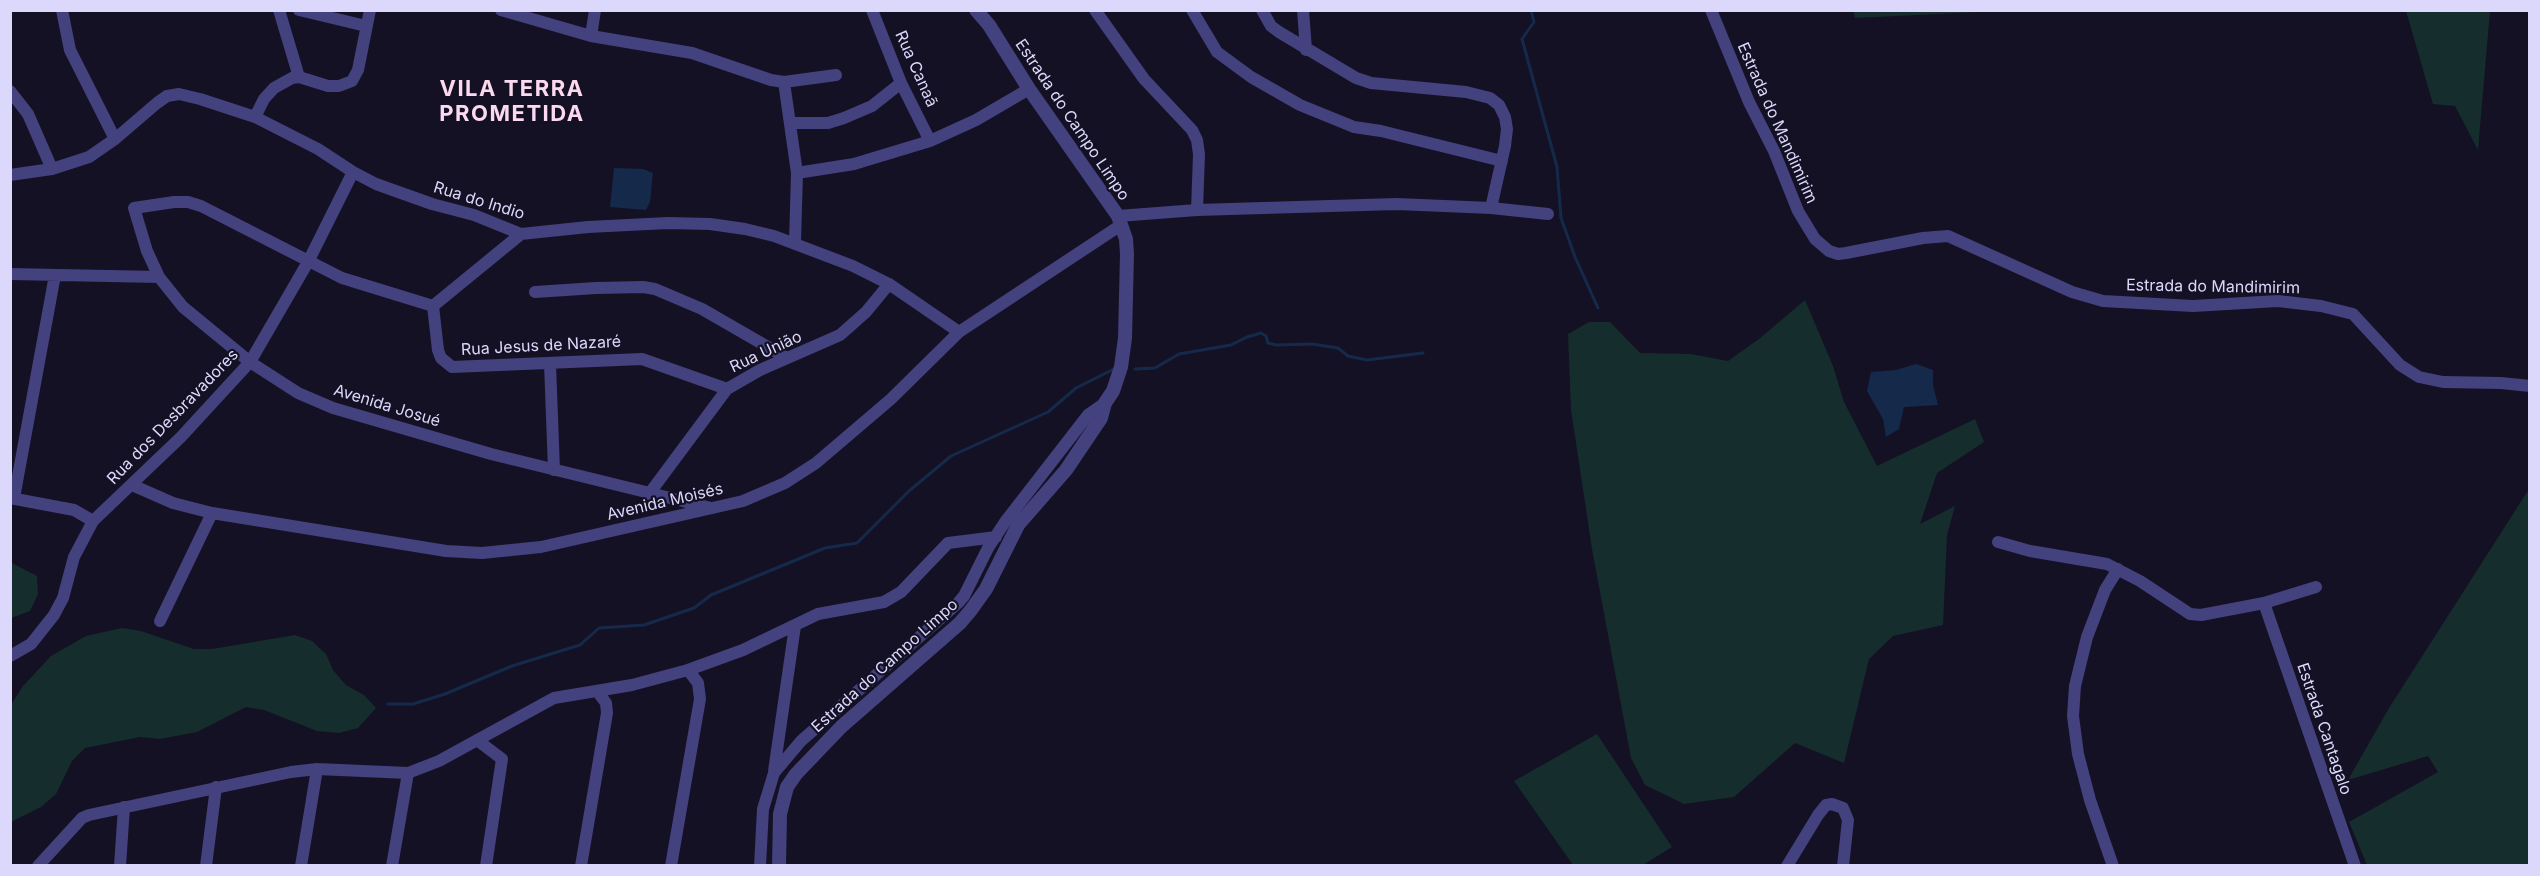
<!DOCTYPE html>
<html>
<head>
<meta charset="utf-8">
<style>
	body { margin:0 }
	#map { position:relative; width:2540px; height:876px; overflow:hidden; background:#141124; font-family:Inter,sans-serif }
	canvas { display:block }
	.frame { position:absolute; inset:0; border:12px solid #dbd8fb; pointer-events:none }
</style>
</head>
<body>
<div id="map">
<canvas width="2540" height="876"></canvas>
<div class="frame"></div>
</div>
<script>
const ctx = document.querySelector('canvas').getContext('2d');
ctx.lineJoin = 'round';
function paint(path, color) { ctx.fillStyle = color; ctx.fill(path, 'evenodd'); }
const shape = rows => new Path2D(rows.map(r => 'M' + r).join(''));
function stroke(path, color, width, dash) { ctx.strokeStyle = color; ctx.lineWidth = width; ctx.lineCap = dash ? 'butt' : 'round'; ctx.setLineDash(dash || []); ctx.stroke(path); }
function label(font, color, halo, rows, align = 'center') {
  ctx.font = font + ' Inter,sans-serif'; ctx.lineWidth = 4.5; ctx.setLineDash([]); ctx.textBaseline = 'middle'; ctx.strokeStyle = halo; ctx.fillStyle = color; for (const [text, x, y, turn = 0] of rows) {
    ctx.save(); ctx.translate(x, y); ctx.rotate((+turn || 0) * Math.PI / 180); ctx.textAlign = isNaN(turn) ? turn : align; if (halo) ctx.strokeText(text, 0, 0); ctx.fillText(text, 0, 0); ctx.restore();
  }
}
paint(shape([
	[1853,10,1999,10,1999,11,1855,18],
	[2406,11,2490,11,2478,150,2455,106,2433,104],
	[1805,300,1833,366,1844,402,1877,466,1975,419,1984,442,1937,473,1920,524,1955,506,1947,535,1943,625,1893,636,1869,659,1844,763,1795,743,1734,797,1684,804,1645,785,1631,758,1592,549,1571,410,1568,334,1589,322,1610,322,1640,353,1691,354,1728,361,1759,339],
	[2529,489,2529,865,2367,865,2349,822,2438,772,2428,756,2348,780,2389,708],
	[10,562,37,576,38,594,30,611,11,618],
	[122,628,141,631,194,649,212,649,295,635,312,641,326,654,333,670,346,685,364,695,376,708,358,728,339,733,317,731,264,710,246,707,197,732,160,739,140,737,85,748,72,761,56,794,41,807,11,822,11,705,23,686,51,656,86,636],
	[1597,734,1672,847,1643,865,1573,865,1514,781]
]), '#152d2c');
paint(shape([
	[614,168,643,169,653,173,650,202,646,210,610,207],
	[1916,364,1933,370,1933,385,1938,405,1904,407,1899,429,1886,437,1883,419,1867,391,1871,372,1896,370]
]), '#152a4a');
stroke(shape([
	[1531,10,1534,22,1522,39,1557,167,1561,218,1575,257,1598,308],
	[1135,369,1155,368,1179,354,1231,345,1247,337,1261,333,1266,336,1268,343,1276,345,1312,344,1338,348,1348,356,1367,360,1423,353],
	[388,704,413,704,445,694,512,666,580,645,599,628,644,625,694,608,711,595,825,548,857,543,909,491,951,456,1048,412,1076,388,1114,369]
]), '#152a4a', 3);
stroke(shape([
	[62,10,70,50,115,139],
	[279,10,299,77],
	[299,10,366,26],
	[501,10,591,36,692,53,771,80,784,82,836,75],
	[872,10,901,83,930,141],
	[1095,10,1144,79,1192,130,1197,140,1199,154,1197,210],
	[1192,10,1217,52,1251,77,1300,105,1354,127,1381,131,1502,161],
	[1262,10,1271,26,1279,32,1356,78,1371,83,1466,92,1490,98,1499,105,1505,117,1507,129,1505,146,1491,208],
	[1303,10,1306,50],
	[1711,10,1749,102,1774,151,1798,211,1815,239,1829,251,1838,254,1846,253,1923,238,1948,236,2072,292,2103,301,2193,306,2278,301,2321,306,2353,314,2400,365,2419,377,2443,382,2501,383,2530,386],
	[591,36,595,10],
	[784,82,797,173,795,242],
	[10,91,28,114,52,169],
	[255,117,264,99,274,88,292,78,299,77,328,86,339,86,352,81,358,70,370,10],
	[790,123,828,123,844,118,872,106,901,83],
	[797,173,854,164,930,141,976,120,1029,89],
	[10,175,52,169,89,157,115,139,157,103,167,96,179,94,200,99,255,117,318,149,353,172,376,184,432,204,474,215,521,234,588,227,668,223,710,224,745,229,774,236,853,266,889,284,959,332],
	[1118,216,1197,210,1397,204,1491,208,1548,214],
	[10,274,159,277],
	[535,292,596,288,643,287,655,289,702,309,787,358],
	[433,306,342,278,201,206,188,202,174,202,134,208,147,251,159,277,183,307,250,362,298,393,333,408,491,454,711,508],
	[433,306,438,350,441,358,452,367,642,359,727,389],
	[433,306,521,234],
	[550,364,554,470],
	[132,485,173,503,212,513,446,551,482,553,541,547,743,501,785,483,816,463,891,399,959,332,1121,225],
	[649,494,727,389,760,370,840,335,866,312,889,284],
	[10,498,74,510,93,521],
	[14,498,55,275],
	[1998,542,2030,551,2107,564,2140,581,2190,614,2201,615,2264,603,2316,587],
	[2264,603,2355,866],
	[160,621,212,513],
	[10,656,31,644,54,615,63,598,74,557,93,521,181,437,250,362,308,262,353,172],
	[477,740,502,759,486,866],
	[774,771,795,626],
	[38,866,82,818,89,815,291,772,317,769,408,773,439,761,554,698,632,685,688,670,743,650,818,614,884,602,901,592,948,543,996,537],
	[120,866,124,807],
	[206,866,216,787],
	[301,866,317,769],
	[392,866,408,773],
	[581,866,607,713,606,703,597,691],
	[671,866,700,699,698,683,688,670],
	[760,866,763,809,774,773,801,741,958,603,964,596,988,548,1005,522,1088,415,1105,403],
	[1787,866,1818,815,1826,805,1832,804,1843,808,1848,820,1843,866],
	[2113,866,2090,800,2078,754,2073,716,2075,686,2087,637,2105,590,2118,569]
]), '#43417e', 12);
stroke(shape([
	[779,866,780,814,787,787,796,774,841,727,960,623,971,610,986,589,1018,525,1066,470,1101,418,1105,403,1113,391,1121,367,1125,338,1127,254,1126,239,1118,216,1029,89,989,25,976,10]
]), '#43417e', 14);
label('16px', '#dbd8fb', '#141124', [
	["Rua Canaã",916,69,66],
	["Estrada do Campo Limpo",1072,120,56],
	["Estrada do Mandimirim",1777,123,66],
	["Rua do Indio",479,201,17],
	["Estrada do Mandimirim",2213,287,1],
	["Rua Jesus de Nazaré",541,346,-3],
	["Rua União",766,352,-25],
	["Avenida Josué",387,406,17],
	["Rua dos Desbravadores",173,417,-46],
	["Avenida Moisés",665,502,-13],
	["Estrada do Campo Limpo",885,666,-42],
	["Estrada Cantagalo",2324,729,71]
]);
ctx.letterSpacing = '1.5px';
label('bold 22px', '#fbd9ef', '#141124', [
	["VILA TERRA",512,89],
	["PROMETIDA",512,114]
]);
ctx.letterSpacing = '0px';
</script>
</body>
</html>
